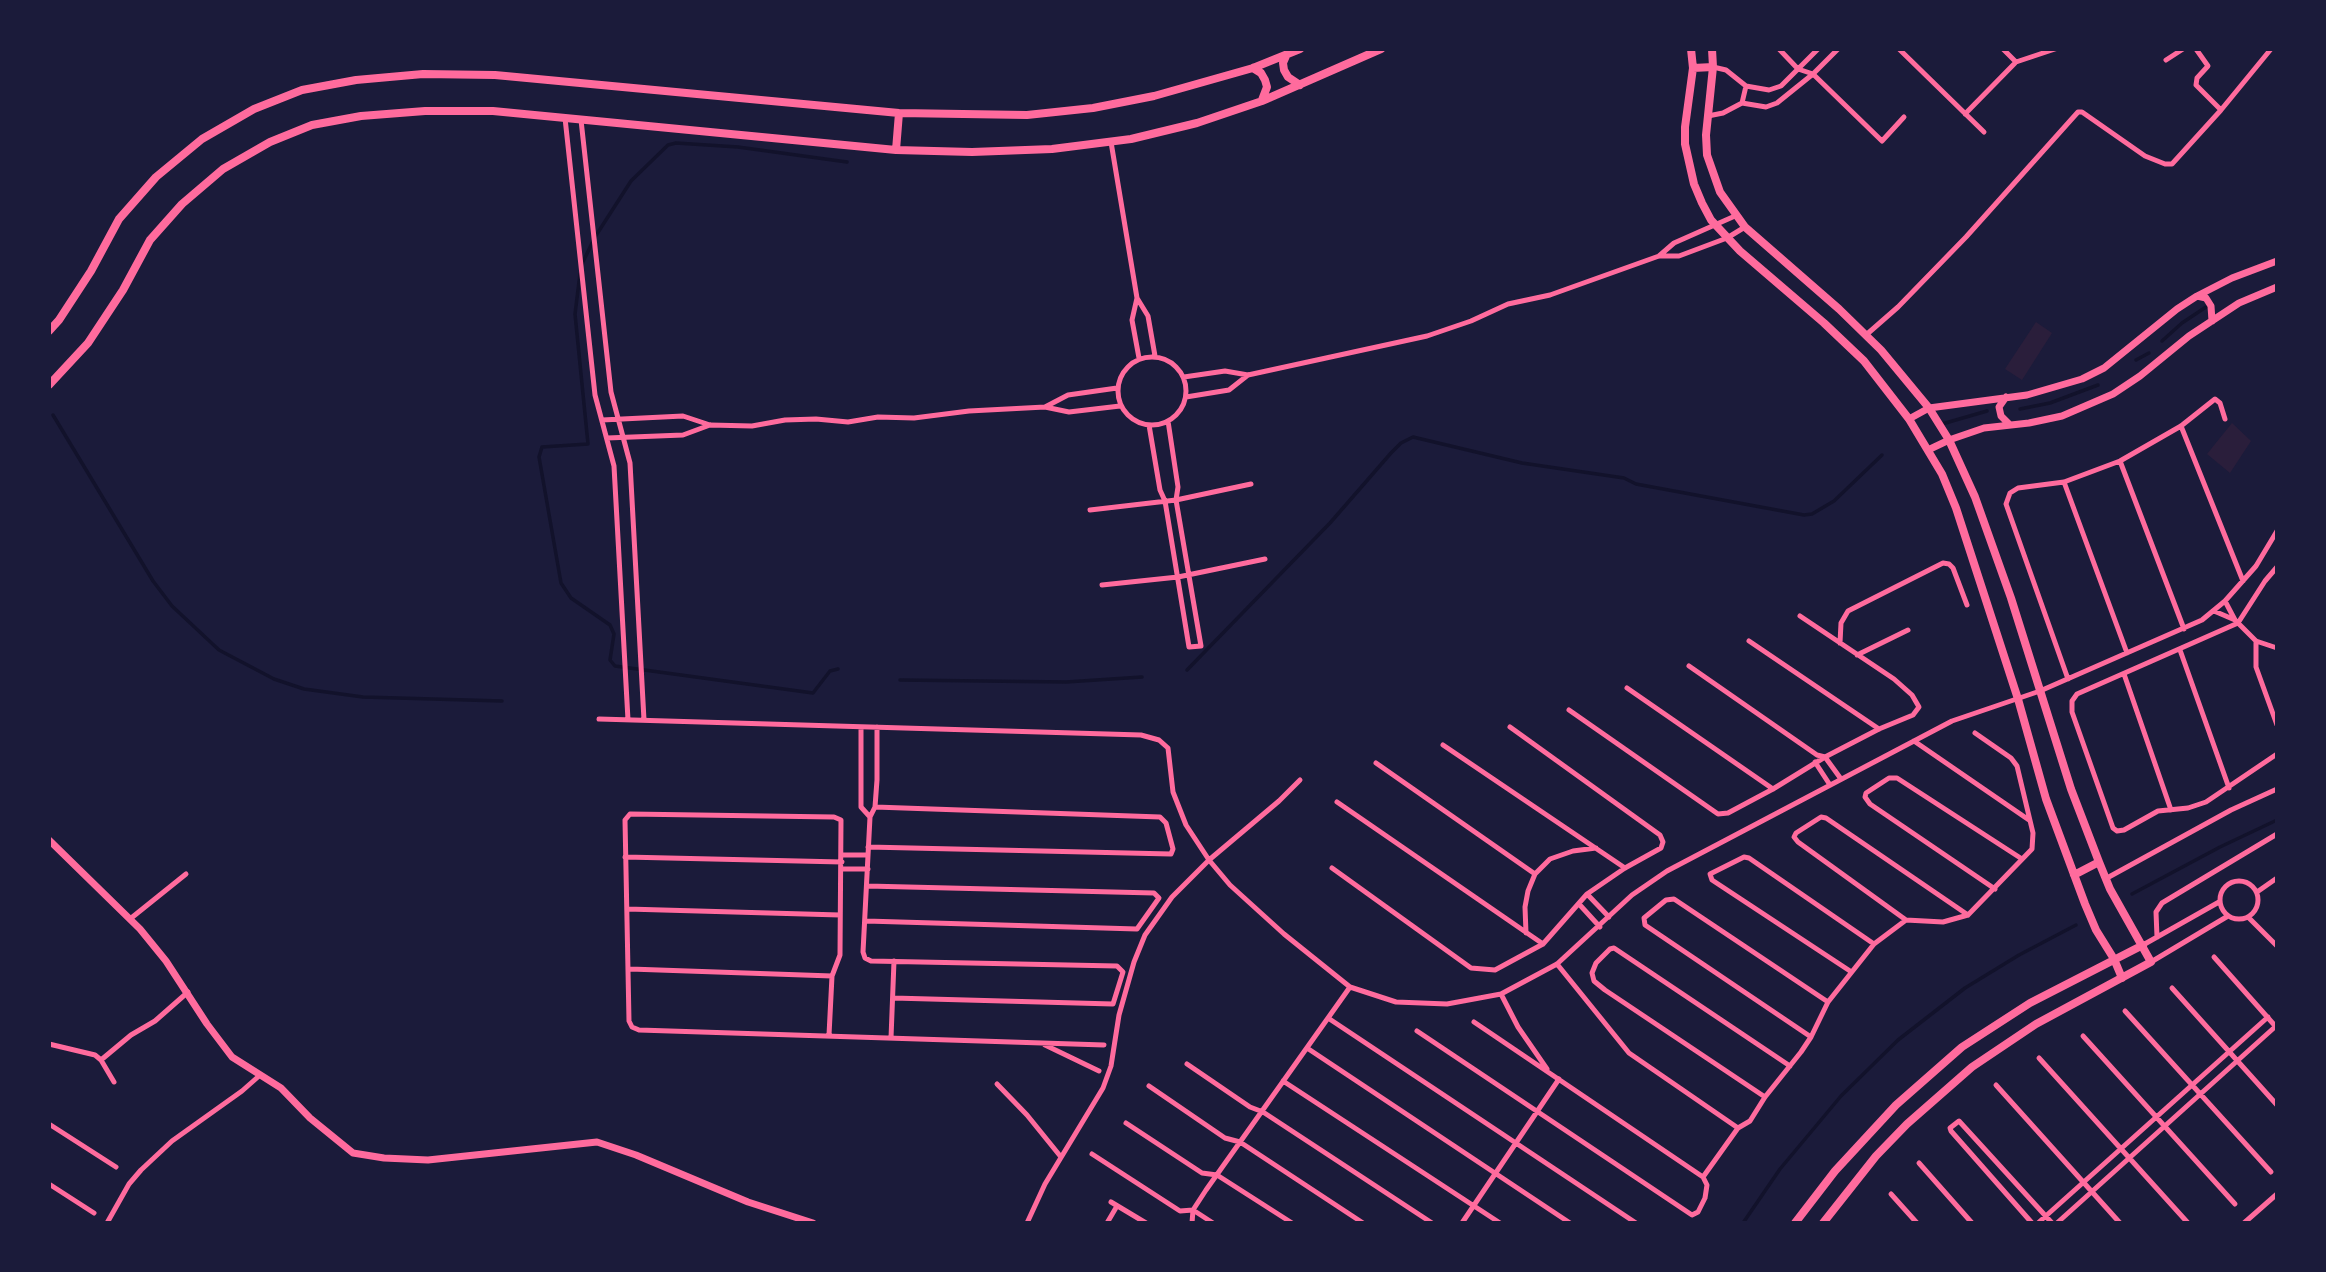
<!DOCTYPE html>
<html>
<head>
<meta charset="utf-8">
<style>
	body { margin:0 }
	#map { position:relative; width:2326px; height:1272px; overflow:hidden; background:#1b1b3a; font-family:"Alegreya Sans",sans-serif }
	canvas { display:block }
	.frame { position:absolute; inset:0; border:51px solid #1b1b3a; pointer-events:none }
</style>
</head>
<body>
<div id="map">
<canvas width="2326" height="1272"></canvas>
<div class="frame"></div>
</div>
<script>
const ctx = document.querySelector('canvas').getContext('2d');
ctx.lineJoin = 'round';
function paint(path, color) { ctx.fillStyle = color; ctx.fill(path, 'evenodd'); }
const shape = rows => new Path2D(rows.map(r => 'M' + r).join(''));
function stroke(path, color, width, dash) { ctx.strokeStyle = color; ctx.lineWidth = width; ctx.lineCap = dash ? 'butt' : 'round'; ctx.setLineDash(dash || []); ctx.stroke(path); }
paint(shape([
	[2036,322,2052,333,2022,380,2005,369],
	[2232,423,2251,441,2230,473,2207,454]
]), '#2a1e3b');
stroke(shape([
	[581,266,595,237,631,181,668,145,676,143,738,147,847,162],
	[580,274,575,314,588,444,542,447,539,457,561,583,571,598,610,625,614,634,610,660,615,666,813,693,830,671,838,669],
	[2162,341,2182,323,2206,307],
	[2136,360,2149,353],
	[2020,409,2050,403,2098,385],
	[53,415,153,581,172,606,219,650,274,679,304,689,363,697,502,701],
	[1942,424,1987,411],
	[1187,670,1330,523,1391,453,1401,443,1413,437,1522,463,1624,478,1636,484,1804,515,1812,514,1834,501,1882,455],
	[900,680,1066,682,1142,677],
	[2132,894,2220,847,2277,820],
	[1743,1223,1780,1169,1841,1096,1898,1040,1965,988,2019,955,2076,925]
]), '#12122b', 3.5);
stroke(shape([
	[1779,49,1798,69,1813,74,1882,141,1904,117],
	[1899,49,1984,132],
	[2003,49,2016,62],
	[2196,49,2208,66,2197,78,2196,85,2221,110],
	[2166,60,2183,49],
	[1713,67,1726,70,1746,86,1769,90,1781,86,1818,49],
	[1742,103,1746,86],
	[1965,114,2016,62,2055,49],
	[1708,116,1723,113,1742,103,1766,107,1777,103,1813,74,1838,49],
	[565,118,595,395,614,466,628,720],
	[581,120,611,392,630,463,644,720],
	[1111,142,1137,298,1132,320,1139,358],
	[1659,256,1674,243,1735,216],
	[1137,298,1148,316,1155,356],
	[1866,335,1898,307,1966,237,2078,112,2082,112,2145,156,2165,164,2172,164,2221,110,2271,49],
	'1118 391a34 34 0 1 1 68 0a34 34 0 1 1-68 0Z',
	[1184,377,1225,371,1248,375,1427,336,1471,321,1508,304,1550,295,1659,256,1679,256,1727,238,1745,227],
	[1186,397,1229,390,1248,375],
	[1045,407,1068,395,1117,388],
	[602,420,683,416,710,425,752,426,785,420,816,419,848,422,878,417,914,418,969,411,1045,407,1069,412,1120,406],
	[1149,425,1160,490,1165,501,1189,647,1201,646,1176,500,1178,487,1168,421],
	[2181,426,2243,581],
	[607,438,683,435,710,425],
	[2120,461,2184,629],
	[2064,482,2127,653],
	[1090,510,1176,500,1251,484],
	[2277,567,2265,581,2238,623,2077,694,2072,701,2072,712,2113,828,2117,831,2124,830,2158,811,2188,808,2206,802,2277,754],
	[1102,585,1178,577,1265,559],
	[2225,601,2235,620,2256,641,2277,648],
	[2214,611,2235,620],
	[1749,641,1879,729],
	[2256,641,2256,667,2277,725],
	[1840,643,1841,623,1848,611,1943,563,1949,564,1953,568,1967,605],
	[2180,650,2229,788],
	[1857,655,1908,630],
	[1689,666,1817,755,1825,757,1841,779],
	[2124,674,2171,810],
	[2068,679,2006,504,2010,493,2018,488,2064,482,2120,461,2181,426,2215,399,2220,403,2225,419],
	[1627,688,1773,789],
	[1569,710,1718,814,1728,813,1773,789,1825,757,1879,729,1913,715,1919,707,1912,695,1894,679,1800,616],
	[599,719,1141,735,1159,740,1168,748,1173,792,1186,825,1209,860,1230,885,1284,934,1350,987,1396,1002,1447,1004,1501,994,1557,964,1632,895,1667,871,1952,721,2040,691,2202,620,2225,601,2256,566,2277,531],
	[861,727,861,807,870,817],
	[877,727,877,780,875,807,870,817,863,952,865,958,871,961,1117,966,1123,972,1113,1004,893,998],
	[1914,741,2029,820],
	[1443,745,1625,868],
	[1815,762,1830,785],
	[1376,763,1535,874],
	[1337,802,1543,944],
	[868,847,1171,854,1173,849,1166,823,1160,817,875,807],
	[842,855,868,855],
	[625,857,842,862],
	[1332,868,1471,968,1495,970,1543,944,1587,894,1625,868,1661,848,1663,842,1660,835,1510,727],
	[842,869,868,869],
	[2107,878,2231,810,2277,789],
	'2220 900a19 19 0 1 1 38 0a19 19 0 1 1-38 0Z',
	[1995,889,1870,804,1865,797,1866,793,1889,778,1897,778,2022,859],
	[2257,892,2277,878],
	[1587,894,1609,917],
	[1579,904,1600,927],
	[627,909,840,915],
	[2248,917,2277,946],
	[130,919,186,874],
	[1906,920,1798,842,1794,837,1796,833,1821,817,1826,818,1968,915],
	[866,921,1137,929,1159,898,1154,893,867,886],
	[1526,933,1525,907,1528,891,1535,874,1550,859,1573,851,1596,848],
	[2157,937,2156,912,2162,903,2277,834],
	[2143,945,2219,902],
	[2214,957,2277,1028],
	[2151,962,2228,916],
	[1557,964,1629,1053,1738,1128],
	[630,969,832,976],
	[1850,971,1712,880,1710,874,1744,857,1749,858,1874,944],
	[2172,988,2277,1105],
	[1501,994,1518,1027,1547,1069],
	[2125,1011,2271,1172],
	[1328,1018,1636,1223],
	[1474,1022,1703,1177],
	[1417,1031,1692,1215,1698,1212,1705,1198,1707,1185,1703,1177],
	[829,1035,832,976,840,955,841,820,834,817,630,814,625,820,629,1021,632,1027,639,1030,1104,1045],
	[2083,1036,2235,1204],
	[1811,1037,1645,925,1644,918,1666,900,1674,899,1828,1002],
	[891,1038,894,961],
	[49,1044,95,1055,101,1060],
	[1045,1045,1099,1071],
	[1307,1048,1570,1223],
	[2039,1058,2188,1223],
	[1187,1064,1250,1107,1263,1112,1432,1223],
	[1283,1081,1500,1223],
	[114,1082,101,1060,131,1035,155,1021,188,992],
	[997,1084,1027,1115,1061,1157],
	[1996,1085,2120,1223],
	[1149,1086,1225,1138,1240,1142,1363,1223],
	[1765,1097,1605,990,1594,981,1592,973,1596,963,1610,949,1614,948,1790,1066],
	[1126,1123,1202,1173,1217,1175,1292,1223],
	[49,1124,116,1167],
	[1092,1154,1180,1211,1193,1210,1213,1223],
	[1919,1163,1972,1223],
	[1703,1177,1738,1128,1750,1121,1765,1097,1801,1052,1811,1037,1828,1002,1874,944,1906,920,1943,922,1968,915,2032,849,2033,833,2017,766,2011,758,1975,733],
	[49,1184,94,1213],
	[1891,1194,1917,1223],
	[1111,1202,1146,1223],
	[107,1223,129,1184,141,1170,172,1141,242,1091,259,1076],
	[1027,1223,1045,1184,1103,1088,1111,1066,1119,1015,1134,962,1145,935,1172,897,1209,860,1279,801,1300,780],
	[1107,1223,1117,1206],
	[1192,1223,1193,1210,1206,1190,1350,987],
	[1462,1223,1559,1079],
	[2032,1223,1951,1131,1950,1128,1959,1121,2052,1223],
	[2038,1223,2268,1017],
	[2057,1223,2276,1026],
	[2244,1223,2277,1194]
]), '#ff6b9d', 5);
stroke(shape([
	[2197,296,2206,298,2211,306,2212,321],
	[2006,397,1999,407,2001,416,2010,425],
	[1909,419,1929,408,2027,395,2082,379,2104,368,2177,309,2197,296,2232,278,2277,261],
	[1928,450,1949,440,1984,428,2029,423,2062,416,2113,394,2140,376,2189,336,2239,303,2277,287],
	[49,840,140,929,166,961,207,1024,232,1057,281,1088,310,1118,353,1153,384,1158,428,1160,597,1142,636,1155,748,1202,813,1223]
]), '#ff6b9d', 7);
stroke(shape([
	[1691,49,1693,68,1685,127,1685,144,1694,184,1702,203,1711,220,1740,251,1824,323,1864,361,1909,419,1942,474,1956,508,2018,699,2046,799,2085,904,2096,930,2114,959,2122,978],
	[1712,49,1713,67,1706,135,1707,155,1720,192,1745,227,1839,309,1881,350,1929,408,1949,440,1975,497,2011,598,2071,789,2099,862,2110,889,2151,962,2036,1024,1972,1067,1907,1124,1876,1156,1823,1223],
	[1286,56,1283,63,1284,70,1288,77,1300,85],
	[1253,68,1261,73,1265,80,1267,87,1262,100],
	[1693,68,1713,67],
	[896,150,899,113],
	[49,331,59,320,91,271,119,219,156,177,202,139,254,109,302,90,356,80,423,74,495,75,899,113,1027,115,1093,108,1154,96,1253,68,1300,49],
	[49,385,88,343,123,290,150,240,182,204,223,169,270,142,312,125,361,116,425,111,493,111,896,150,972,152,1052,149,1131,139,1197,123,1262,101,1381,49],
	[2074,875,2099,862],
	[1795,1223,1835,1171,1896,1105,1962,1047,2030,1003,2143,945]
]), '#ff6b9d', 8);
</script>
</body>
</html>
